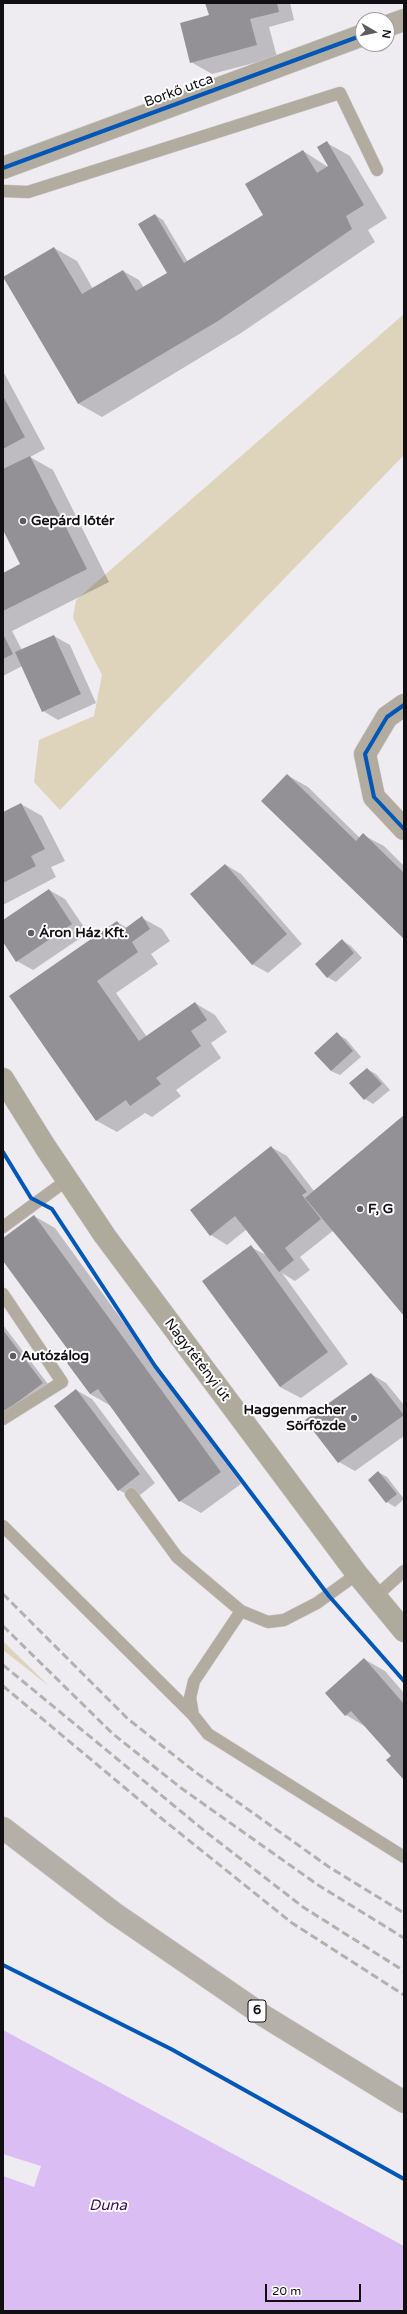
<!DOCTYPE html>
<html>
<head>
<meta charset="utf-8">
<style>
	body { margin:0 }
	#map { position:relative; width:407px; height:2314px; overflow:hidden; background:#eeebf1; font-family:"Varela Round",sans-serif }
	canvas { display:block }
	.frame { position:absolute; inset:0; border:4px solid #110f12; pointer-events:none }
	.north { position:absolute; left:355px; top:12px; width:40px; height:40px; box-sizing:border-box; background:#fff; border:1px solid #a09fa0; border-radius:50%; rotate:99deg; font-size:11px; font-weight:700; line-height:16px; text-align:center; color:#110f12 }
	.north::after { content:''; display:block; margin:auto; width:14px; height:18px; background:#5e5c60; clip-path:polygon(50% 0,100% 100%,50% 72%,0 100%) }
	.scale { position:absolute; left:265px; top:2284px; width:96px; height:18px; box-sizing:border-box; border:2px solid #110f12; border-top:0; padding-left:5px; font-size:12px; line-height:14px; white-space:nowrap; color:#110f12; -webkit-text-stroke:3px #fff; paint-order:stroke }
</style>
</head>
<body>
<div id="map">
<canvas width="407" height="2314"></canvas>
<div class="frame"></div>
<div class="north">N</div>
<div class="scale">20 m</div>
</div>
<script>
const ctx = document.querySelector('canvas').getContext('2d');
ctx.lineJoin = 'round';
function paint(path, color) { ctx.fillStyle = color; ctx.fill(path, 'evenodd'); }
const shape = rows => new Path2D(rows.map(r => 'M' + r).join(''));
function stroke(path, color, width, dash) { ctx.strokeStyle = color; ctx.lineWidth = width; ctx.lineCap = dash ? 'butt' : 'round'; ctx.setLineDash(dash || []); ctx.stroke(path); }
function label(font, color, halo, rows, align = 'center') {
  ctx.font = font + ' "Varela Round",sans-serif'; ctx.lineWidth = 4; ctx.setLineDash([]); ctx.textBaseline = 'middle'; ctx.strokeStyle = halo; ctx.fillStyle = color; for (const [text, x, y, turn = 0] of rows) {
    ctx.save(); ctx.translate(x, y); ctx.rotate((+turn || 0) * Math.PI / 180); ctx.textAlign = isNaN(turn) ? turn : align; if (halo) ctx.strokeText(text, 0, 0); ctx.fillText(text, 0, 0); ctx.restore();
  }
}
paint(shape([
	[404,314,404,455,60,810,34,782,39,740,94,716,102,675,73,618,76,600],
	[3,1641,49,1686,3,1650]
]), '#ddd4bb');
paint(shape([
	[3,2030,404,2246,404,2311,3,2311]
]), '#dabdf2');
paint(shape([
	[3,2154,41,2166,34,2187,3,2176]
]), '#eeebf1');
paint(shape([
	[206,3,290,3,294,20,269,27,277,57,212,74,191,62,210,16],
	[327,143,350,156,387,218,368,230,375,242,241,333,102,417,79,404,4,278,54,248,77,261,93,289,123,271,139,280,144,288,169,273,155,215,163,220,188,262,265,216,303,151,328,167,330,166],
	[3,371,45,449,30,457,53,470,109,582,12,631,22,650,54,636,70,645,96,703,58,720,43,711,22,666,3,676,3,574,22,565,3,528],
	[287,775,308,787,360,838,363,835,384,846,404,866,404,938],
	[21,804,42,816,65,861,51,867,56,877,3,905,3,813],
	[226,865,241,874,302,944,268,973,252,964],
	[49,890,65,899,88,933,33,970,17,961,3,940,3,921],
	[142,918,162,929,170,941,151,954,158,964,116,993,147,1037,195,1003,215,1015,227,1032,211,1043,221,1058,176,1090,181,1096,152,1117,145,1113,117,1132,97,1121,10,996,117,922,127,928],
	[343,941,351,946,362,958,336,982,327,977],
	[337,1034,346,1039,361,1057,340,1075,331,1071],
	[367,1069,376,1074,390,1090,373,1104,365,1099],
	[404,1116,404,1313,334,1230,300,1257,310,1270,295,1281,282,1273,348,1364,301,1398,280,1387,251,1247,268,1256,247,1229,227,1245,211,1235,191,1210,271,1147,287,1156,314,1191],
	[34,1216,55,1228,241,1484,201,1513,180,1501,111,1406,90,1394,75,1358,3,1260,3,1240],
	[3,1325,51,1388,3,1413],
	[371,1374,386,1383,404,1405,404,1436,355,1471,339,1462,306,1420],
	[76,1390,92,1399,155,1483,135,1499,119,1490],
	[378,1472,387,1477,404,1499,395,1507,387,1502],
	[364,1659,385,1671,404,1693,404,1779,392,1756,366,1727,346,1715,326,1693]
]), '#0003');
paint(shape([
	[205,3,277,3,279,12,250,19,257,45,190,63,180,23,209,15],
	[327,141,364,205,346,216,352,229,218,321,78,404,3,277,54,247,82,294,123,270,136,291,167,273,138,224,155,214,184,263,263,215,245,184,303,150,317,173,328,166,317,147],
	[3,396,25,437,3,449],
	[30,456,87,569,3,611,3,573,20,564,3,530,3,469],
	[3,634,13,654,3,659],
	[54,635,81,694,42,712,15,652],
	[287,774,356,841,363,833,404,873,404,939,261,801],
	[21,803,45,849,31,856,36,866,3,883,3,812],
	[225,864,287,934,252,965,190,894],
	[49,889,72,924,16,962,3,942,3,920],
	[142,916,150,929,132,942,138,952,97,981,139,1041,195,1002,207,1020,191,1031,201,1046,156,1078,161,1084,130,1106,126,1100,96,1121,9,996,117,921,123,930],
	[342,939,354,953,327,978,315,964],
	[337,1032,353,1051,331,1071,314,1053],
	[367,1068,382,1084,364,1100,349,1083],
	[404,1115,404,1316,305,1198],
	[271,1146,307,1192,302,1195,321,1219,285,1248,294,1260,279,1272,235,1216,210,1236,190,1210],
	[34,1215,221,1472,179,1502,98,1389,90,1394,67,1363,74,1358,3,1261,3,1238],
	[251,1245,328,1352,280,1387,202,1281],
	[3,1330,43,1383,3,1413],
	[371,1373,404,1415,338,1463,305,1420],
	[76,1389,140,1474,118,1491,54,1406],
	[378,1471,397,1494,386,1503,368,1480],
	[364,1658,404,1704,404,1780,386,1760,391,1756,351,1711,345,1716,325,1693]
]), '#949196');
const lane = shape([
	[3,191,28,192,340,93,377,170],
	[3,1227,67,1180],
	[3,1294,62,1382,3,1419],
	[131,1494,177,1557,241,1611,268,1622,284,1620,317,1603,357,1574],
	[3,1526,193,1715],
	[375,1597,404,1571],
	[241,1611,194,1681,190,1698,193,1715,208,1734,404,1857]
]);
const street = shape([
	[387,26,404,20],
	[3,168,363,35],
	[404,705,387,717,365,754,374,797,404,829]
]);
const secondary = shape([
	[3,1079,46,1148,105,1236,357,1574,404,1631]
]);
const primary = shape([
	[3,1828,114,1913,264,2016,404,2102]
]);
stroke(lane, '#cbc9cc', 13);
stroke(street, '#cbc9cc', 23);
stroke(secondary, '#cbc9cc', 23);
stroke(primary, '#cbc9cc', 23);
stroke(lane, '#b1ac9f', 12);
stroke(street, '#b1ac9f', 22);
stroke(secondary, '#aeaa9c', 22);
stroke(primary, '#b4b0a8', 22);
stroke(shape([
	[3,1594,128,1719,194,1771,329,1867,404,1913],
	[3,1626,113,1734,181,1788,318,1885,404,1938],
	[3,1665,206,1832,303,1907,404,1971],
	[3,1686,161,1818,292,1923,404,1995]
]), '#b3b0ae', 3, [8, 4]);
stroke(shape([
	[3,168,363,35],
	[404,705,387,717,365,754,374,797,404,829],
	[3,1152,31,1198,52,1209,155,1366,329,1596,404,1681],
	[3,1965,171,2049,404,2179]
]), '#0057b8', 4);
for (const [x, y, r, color] of [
	[23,521,4,"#5e5c60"],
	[31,933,4,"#5e5c60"],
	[360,1209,4,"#5e5c60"],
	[13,1356,4,"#5e5c60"],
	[354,1418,4,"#5e5c60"]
]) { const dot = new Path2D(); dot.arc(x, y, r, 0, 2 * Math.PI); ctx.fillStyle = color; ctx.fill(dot); stroke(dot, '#fff', 1.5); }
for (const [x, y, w] of [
	[257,2011,18]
]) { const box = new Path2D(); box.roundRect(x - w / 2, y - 11, w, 22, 3); ctx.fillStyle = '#fff'; ctx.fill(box); stroke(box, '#110f12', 1); }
label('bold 13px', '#110f12', null, [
	["6",257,2011]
]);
label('14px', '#110f12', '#fff', [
	["Borkő utca",179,91,-20],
	["Nagytétényi út",197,1360,53]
]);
label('bold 14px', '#110f12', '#fff', [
	["Gepárd lőtér",31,521],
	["Áron Ház Kft.",39,933],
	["F, G",368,1209],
	["Autózálog",21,1356],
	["Haggenmacher",346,1410,"right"],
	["Sörfőzde",346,1426,"right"]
], 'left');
label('italic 15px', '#40095f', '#fff', [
	["Duna",108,2206]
]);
</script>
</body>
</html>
